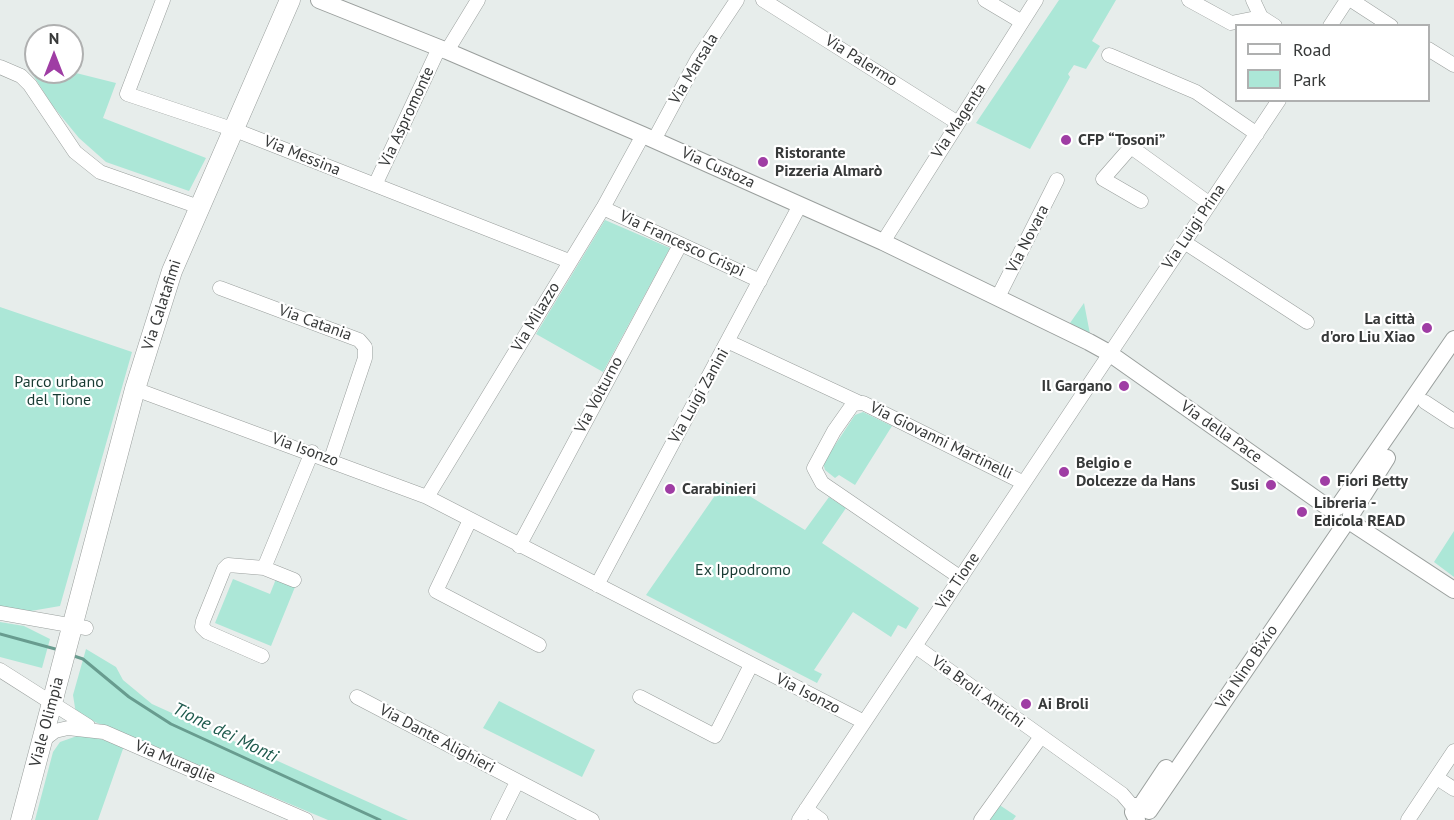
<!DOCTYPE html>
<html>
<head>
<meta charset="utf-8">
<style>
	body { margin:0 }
	#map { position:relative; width:1454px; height:820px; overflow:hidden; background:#e7edeb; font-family:"PT Sans",sans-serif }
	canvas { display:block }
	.legend { position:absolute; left:1235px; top:24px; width:195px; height:78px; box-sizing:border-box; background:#fff; border:2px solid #afb0b0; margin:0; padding:8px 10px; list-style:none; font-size:18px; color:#373939 }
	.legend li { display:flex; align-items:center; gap:12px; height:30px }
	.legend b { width:30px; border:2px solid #afb0b0 }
	.north { position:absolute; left:24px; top:24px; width:60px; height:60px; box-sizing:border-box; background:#fff; border:2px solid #afb0b0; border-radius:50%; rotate:0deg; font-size:16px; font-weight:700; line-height:24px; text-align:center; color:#373939 }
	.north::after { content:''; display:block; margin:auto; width:21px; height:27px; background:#9f3da4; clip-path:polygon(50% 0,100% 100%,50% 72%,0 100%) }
</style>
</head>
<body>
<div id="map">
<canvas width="1454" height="820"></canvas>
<ul class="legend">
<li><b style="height:8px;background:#fff"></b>Road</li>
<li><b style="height:16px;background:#ace7d7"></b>Park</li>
</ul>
<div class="north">N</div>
</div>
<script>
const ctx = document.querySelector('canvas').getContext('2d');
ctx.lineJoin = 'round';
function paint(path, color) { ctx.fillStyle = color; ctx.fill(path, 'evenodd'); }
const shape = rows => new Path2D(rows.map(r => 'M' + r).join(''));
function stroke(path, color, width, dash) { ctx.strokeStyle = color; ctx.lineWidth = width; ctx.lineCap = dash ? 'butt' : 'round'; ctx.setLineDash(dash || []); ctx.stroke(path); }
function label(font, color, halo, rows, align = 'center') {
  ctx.font = font + ' "PT Sans",sans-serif'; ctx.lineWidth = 4.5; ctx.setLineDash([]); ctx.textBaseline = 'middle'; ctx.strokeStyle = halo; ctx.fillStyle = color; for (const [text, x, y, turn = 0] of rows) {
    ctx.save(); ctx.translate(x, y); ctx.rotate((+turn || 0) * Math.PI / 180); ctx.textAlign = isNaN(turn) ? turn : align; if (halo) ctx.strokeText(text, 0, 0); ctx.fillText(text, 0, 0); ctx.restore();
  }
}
paint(shape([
	[1059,0,1116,0,1092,41,1100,46,1086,69,1074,65,1068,74,1070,77,1030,149,976,123],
	[34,61,36,72,72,72,116,83,103,118,206,158,189,191,106,162,79,138,52,105,33,75],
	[605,220,670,248,603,372,536,334],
	[1084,303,1090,334,1070,323],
	[0,307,132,352,60,606,25,612,0,609],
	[863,412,892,426,855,485,839,475,835,478,825,470,823,463,855,415],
	[725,481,805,530,829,497,846,508,822,543,919,608,906,629,898,625,891,637,853,612,814,670,822,674,817,683,646,595],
	[1454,531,1454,577,1434,562],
	[233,579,270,594,276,579,295,587,271,646,215,623],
	[0,622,24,626,50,639,42,668,0,657],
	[86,649,116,667,123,680,152,704,408,820,328,820,76,714,73,695],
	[499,701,595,750,582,777,483,728],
	[77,736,97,738,124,746,98,820,35,820,53,752,60,742],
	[998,804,1016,816,1013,820,987,820]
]), '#ace7d7');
stroke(shape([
	[0,634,59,650],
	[71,655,83,659,129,697,171,724,380,820]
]), '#689c8f', 3);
const minor = shape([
	[163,0,127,94,235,130,569,261],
	[763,0,958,123],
	[985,0,1022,22],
	[1189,0,1231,23,1261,17],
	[1253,0,1261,17,1275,26],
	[1351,0,1391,26],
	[1330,26,1347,0],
	[1428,49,1454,65],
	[447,51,478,0],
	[1109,55,1196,92,1257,134],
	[0,67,21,76,30,85,75,152,100,172,199,207],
	[654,140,697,60,737,0],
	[375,185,439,48],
	[1141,201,1103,179,1131,147,1210,204],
	[603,208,760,281],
	[883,242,1036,0],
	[1184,242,1307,322],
	[220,288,359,340,365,347,365,358,331,459],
	[998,297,1057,180],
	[729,342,858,402],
	[135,389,427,497,864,722],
	[1425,402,1454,421],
	[427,497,603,208,643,135],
	[470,520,436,591,539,645],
	[519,546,680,245],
	[264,568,294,580],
	[961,578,822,483,814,468,834,431,853,404,863,403,1022,482],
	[597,585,800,205],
	[0,613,86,628],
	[915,646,1122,794,1134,808],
	[262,656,207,632,202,627,203,621,224,569,228,565,264,568,312,452],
	[0,670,88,726],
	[357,697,592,820],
	[640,697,715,736,751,665],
	[42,741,55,731,68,728,104,732,306,820],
	[1437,778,1454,789],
	[806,809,821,820],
	[498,820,517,782],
	[799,820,1279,100],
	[981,820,1040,738],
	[1408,820,1454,751]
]);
const tertiary = shape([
	[319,0,447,51,643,135,883,242,1089,342,1109,353,1333,511],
	[1338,507,1454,339],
	[1351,515,1387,458],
	[1349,521,1454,590],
	[1142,804,1166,768],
	[1149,811,1345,524],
	[1137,820,1133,812,1136,806,1144,805,1149,809]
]);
const secondary = shape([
	[21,820,135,389,172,271,290,0]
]);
stroke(minor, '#9a9f9d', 15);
stroke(tertiary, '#9a9f9d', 18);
stroke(secondary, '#9a9f9d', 21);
stroke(minor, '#fff', 14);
stroke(tertiary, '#fff', 16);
stroke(secondary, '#fff', 20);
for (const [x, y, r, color] of [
	[1066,140,6,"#9f3da4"],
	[763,162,6,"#9f3da4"],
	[1427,328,6,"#9f3da4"],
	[1124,386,6,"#9f3da4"],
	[1064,472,6,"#9f3da4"],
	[1325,481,6,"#9f3da4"],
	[1271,485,6,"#9f3da4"],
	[670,489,6,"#9f3da4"],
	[1302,512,6,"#9f3da4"],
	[1026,704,6,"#9f3da4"]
]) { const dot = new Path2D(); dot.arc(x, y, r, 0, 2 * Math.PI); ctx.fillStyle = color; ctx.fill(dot); stroke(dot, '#fff', 2); }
label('16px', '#373939', '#fff', [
	["Via Palermo",861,61,32],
	["Via Marsala",694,69,-59],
	["Via Aspromonte",407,117,-65],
	["Via Magenta",959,121,-57],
	["Via Messina",302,156,22],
	["Via Custoza",718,168,24],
	["Via Luigi Prina",1194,227,-56],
	["Via Novara",1028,239,-63],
	["Via Francesco Crispi",682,244,25],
	["Via Calatafimi",162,305,-72],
	["Via Milazzo",536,317,-59],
	["Via Catania",315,323,20],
	["Via Volturno",599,395,-62],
	["Via Luigi Zanini",699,396,-61],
	["Via della Pace",1221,432,35],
	["Via Giovanni Martinelli",941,441,26],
	["Via Isonzo",305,450,20],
	["Via Tione",958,581,-56],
	["Via Nino Bixio",1247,667,-56],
	["Via Broli Antichi",978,692,36],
	["Via Isonzo",808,694,27],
	["Viale Olimpia",47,722,-75],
	["Via Dante Alighieri",437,739,28],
	["Via Muraglie",175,762,23]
]);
label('bold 16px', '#373939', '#fff', [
	["CFP “Tosoni”",1078,140],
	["Ristorante",775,153],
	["Pizzeria Almarò",775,171],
	["La città",1415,319,"right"],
	["d'oro Liu Xiao",1415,337,"right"],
	["Il Gargano",1112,386,"right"],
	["Belgio e",1076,463],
	["Dolcezze da Hans",1076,481],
	["Fiori Betty",1337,481],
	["Susi",1259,485,"right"],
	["Carabinieri",682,489],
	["Libreria -",1314,503],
	["Edicola READ",1314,521],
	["Ai Broli",1038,704]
], 'left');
label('16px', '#183b33', '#fff', [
	["Parco urbano",59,382],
	["del Tione",59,400],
	["Ex Ippodromo",743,570]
]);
label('italic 18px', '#1e5a4d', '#fff', [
	["Tione dei Monti",225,733,26]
]);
</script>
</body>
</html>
